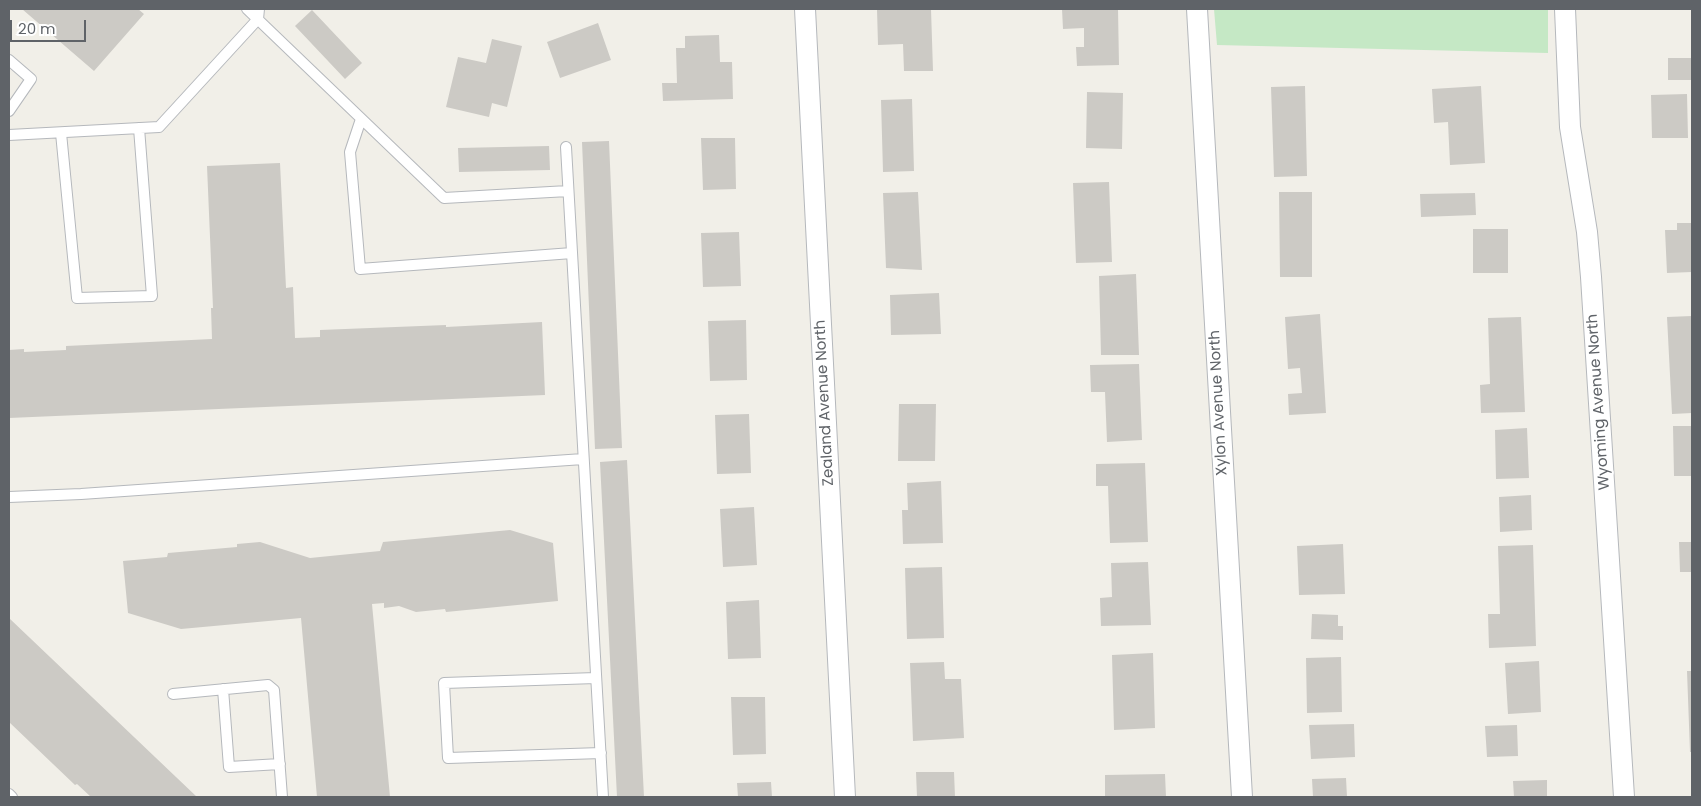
<!DOCTYPE html>
<html>
<head>
<meta charset="utf-8">
<style>
	body { margin:0 }
	#map { position:relative; width:1701px; height:806px; overflow:hidden; background:#f1efe8; font-family:Poppins,sans-serif }
	canvas { display:block }
	.frame { position:absolute; inset:0; border:10px solid #5f6368; pointer-events:none }
	.scale { position:absolute; left:10px; top:20px; width:76px; height:22px; box-sizing:border-box; border:2px solid #5f6368; border-top:0; padding-left:6px; font-size:15px; line-height:18px; white-space:nowrap; color:#5f6368; -webkit-text-stroke:4px #fff; paint-order:stroke }
</style>
</head>
<body>
<div id="map">
<canvas width="1701" height="806"></canvas>
<div class="frame"></div>
<div class="scale">20 m</div>
</div>
<script>
const ctx = document.querySelector('canvas').getContext('2d');
ctx.lineJoin = 'round';
function paint(path, color) { ctx.fillStyle = color; ctx.fill(path, 'evenodd'); }
const shape = rows => new Path2D(rows.map(r => 'M' + r).join(''));
function stroke(path, color, width, dash) { ctx.strokeStyle = color; ctx.lineWidth = width; ctx.lineCap = dash ? 'butt' : 'round'; ctx.setLineDash(dash || []); ctx.stroke(path); }
function label(font, color, halo, rows, align = 'center') {
  ctx.font = font + ' Poppins,sans-serif'; ctx.lineWidth = 4; ctx.setLineDash([]); ctx.textBaseline = 'middle'; ctx.strokeStyle = halo; ctx.fillStyle = color; for (const [text, x, y, turn = 0] of rows) {
    ctx.save(); ctx.translate(x, y); ctx.rotate((+turn || 0) * Math.PI / 180); ctx.textAlign = isNaN(turn) ? turn : align; if (halo) ctx.strokeText(text, 0, 0); ctx.fillText(text, 0, 0); ctx.restore();
  }
}
paint(shape([
	[1214,9,1548,9,1548,53,1217,45]
]), '#c5e8c5');
paint(shape([
	[22,9,138,9,144,14,94,71],
	[877,9,931,9,933,71,904,71,903,44,878,45],
	[1062,9,1118,9,1119,65,1077,66,1076,47,1084,47,1084,28,1063,29],
	[312,10,362,63,345,79,295,26],
	[598,23,611,60,560,78,547,42],
	[719,35,720,62,732,62,733,99,663,101,662,83,677,83,676,48,685,48,685,36],
	[492,39,522,46,507,107,492,103,489,117,446,107,458,57,486,63],
	[1668,58,1692,58,1692,80,1668,80],
	[1305,86,1307,176,1274,177,1271,87],
	[1481,86,1485,163,1450,165,1448,122,1434,123,1432,89],
	[1087,92,1123,93,1122,149,1086,148],
	[1687,94,1688,138,1652,138,1651,95],
	[912,99,914,171,883,172,881,100],
	[701,138,735,138,736,189,703,190],
	[609,141,622,448,595,449,582,142],
	[549,146,550,170,459,172,458,148],
	[280,163,286,288,293,287,295,338,320,337,320,330,446,325,446,327,542,322,545,395,9,418,9,350,24,349,24,352,66,350,66,346,212,339,211,308,213,308,207,166],
	[1109,182,1112,262,1076,263,1073,183],
	[918,192,922,270,886,268,883,193],
	[1279,192,1312,192,1312,277,1280,277],
	[1475,193,1476,215,1421,217,1420,194],
	[1677,223,1692,223,1692,272,1667,273,1665,230,1677,230],
	[1473,229,1508,229,1508,273,1473,273],
	[739,232,741,286,703,287,701,233],
	[1136,274,1139,355,1101,355,1099,276],
	[939,293,941,334,891,335,890,295],
	[1320,314,1326,413,1289,415,1288,394,1302,393,1300,368,1288,369,1285,317],
	[1692,316,1692,413,1672,414,1667,317],
	[1521,317,1525,412,1481,413,1480,385,1490,384,1488,318],
	[746,320,747,380,710,381,708,321],
	[1139,364,1142,440,1107,442,1105,392,1091,392,1090,365],
	[899,404,936,404,935,461,898,461],
	[749,414,751,473,717,474,715,415],
	[1673,426,1692,426,1692,476,1674,476],
	[1527,428,1529,478,1496,479,1495,430],
	[627,460,644,797,617,797,600,462],
	[1145,463,1148,542,1110,543,1108,486,1096,486,1096,464],
	[941,481,943,543,903,544,902,510,908,510,907,483],
	[1531,495,1532,530,1500,532,1499,497],
	[754,507,757,565,723,567,720,509],
	[510,530,553,543,558,601,446,612,445,609,416,612,399,606,384,608,384,603,372,604,390,797,317,797,301,618,181,629,128,613,123,561,167,557,168,553,237,547,237,544,260,542,310,558,380,551,383,542],
	[1679,542,1692,542,1692,572,1680,572],
	[1343,544,1345,594,1299,595,1297,546],
	[1533,545,1536,646,1489,648,1488,614,1500,614,1498,546],
	[1148,562,1151,625,1101,626,1100,598,1112,597,1111,563],
	[942,567,944,638,907,639,905,568],
	[759,600,761,658,728,659,726,602],
	[1312,614,1338,615,1338,626,1343,626,1343,640,1311,639],
	[9,618,197,797,91,797,77,784,75,785,9,722],
	[1153,653,1155,728,1114,730,1112,655],
	[1341,657,1342,712,1307,713,1306,658],
	[1539,661,1541,712,1508,714,1505,663],
	[944,662,945,679,961,679,964,738,913,741,910,663],
	[1687,671,1692,671,1692,752,1690,752],
	[731,697,765,697,766,754,733,755],
	[1354,724,1355,757,1311,759,1309,725],
	[1517,725,1518,756,1487,757,1485,726],
	[916,772,954,772,955,797,917,797],
	[1165,774,1166,797,1105,797,1105,775],
	[1346,778,1347,797,1313,797,1312,779],
	[1547,780,1547,797,1514,797,1513,781],
	[771,782,772,797,738,797,737,783]
]), '#cccac5');
const service = shape([
	[247,9,444,198,568,191],
	[9,60,31,79,9,111],
	[361,119,350,152,360,269,572,253],
	[61,133,77,298,152,296,139,128],
	[9,135,159,127,258,19,259,9],
	[566,147,603,797],
	[9,497,81,494,583,459],
	[596,678,444,683,448,758,601,753],
	[223,689,229,767,280,764],
	[173,694,268,685,274,690,282,797],
	[9,794,12,797]
]);
const minor = shape([
	[805,9,845,797],
	[1197,9,1242,797],
	[1565,9,1570,127,1587,232,1591,277,1624,797]
]);
stroke(service, '#b5b8bc', 12);
stroke(minor, '#b5b8bc', 22);
stroke(service, '#fff', 10);
stroke(minor, '#fff', 20);
label('15px', '#5f6368', '#fff', [
	["Wyoming Avenue North",1599,402,-94],
	["Zealand Avenue North",825,403,-93],
	["Xylon Avenue North",1219,403,-93]
]);
</script>
</body>
</html>
